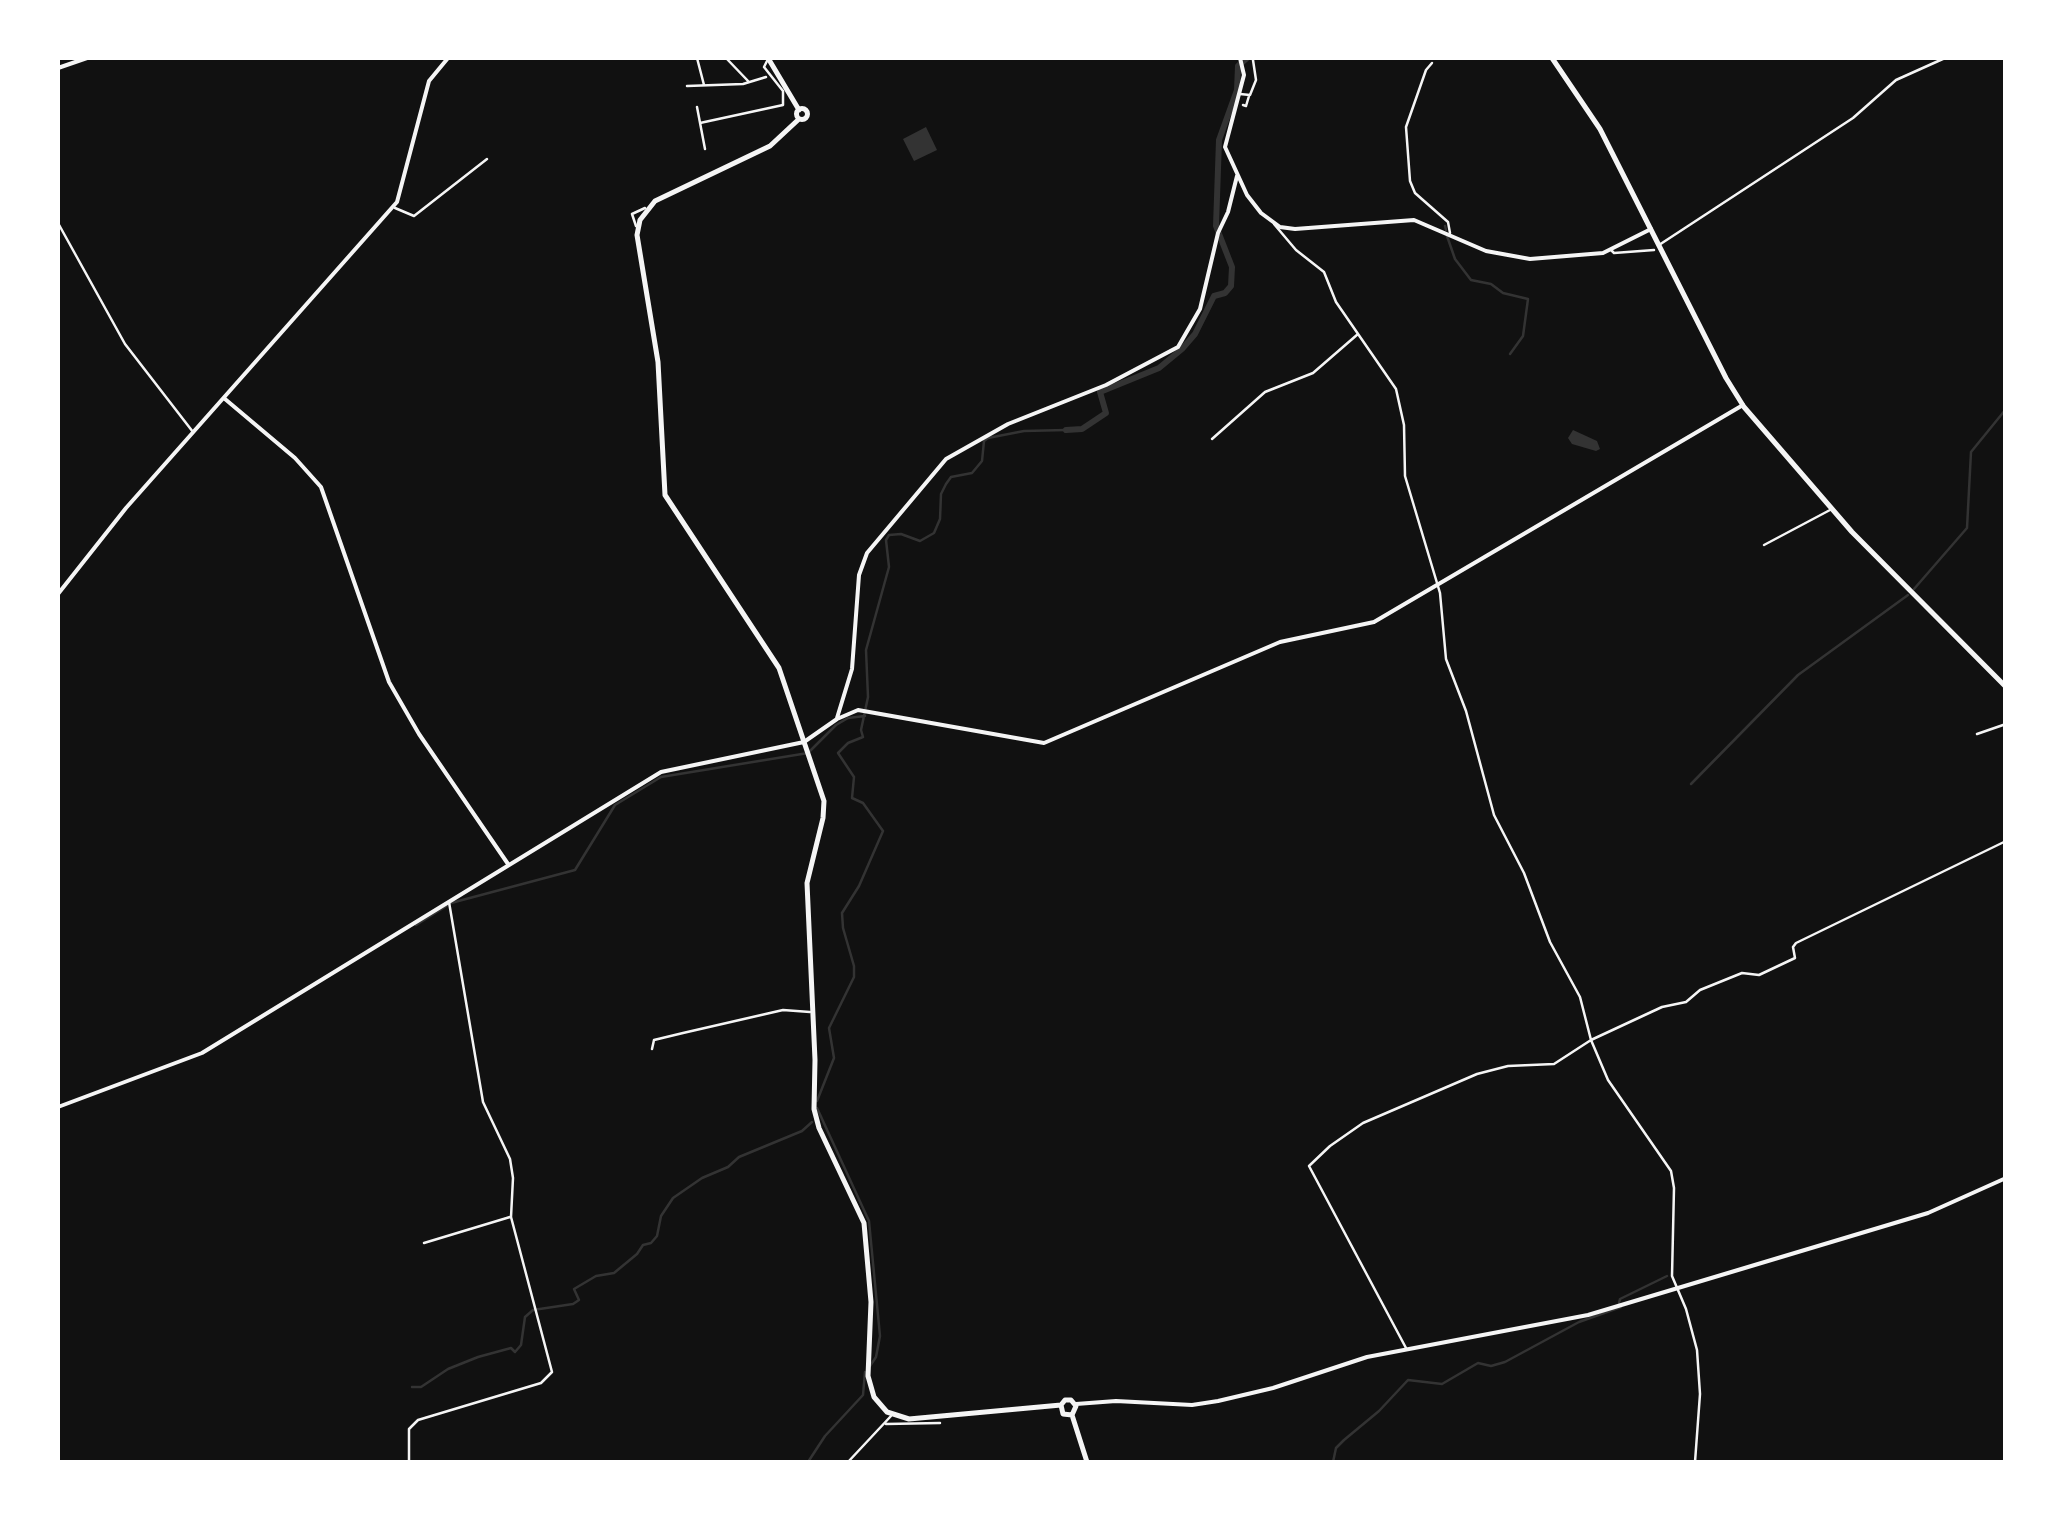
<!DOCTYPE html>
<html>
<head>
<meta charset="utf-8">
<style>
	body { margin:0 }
	#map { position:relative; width:2063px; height:1520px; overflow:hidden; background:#111; font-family:"Source Serif 4",serif }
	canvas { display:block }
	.frame { position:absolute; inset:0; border:60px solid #fff; pointer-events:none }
</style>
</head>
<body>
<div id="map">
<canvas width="2063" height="1520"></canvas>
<div class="frame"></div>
</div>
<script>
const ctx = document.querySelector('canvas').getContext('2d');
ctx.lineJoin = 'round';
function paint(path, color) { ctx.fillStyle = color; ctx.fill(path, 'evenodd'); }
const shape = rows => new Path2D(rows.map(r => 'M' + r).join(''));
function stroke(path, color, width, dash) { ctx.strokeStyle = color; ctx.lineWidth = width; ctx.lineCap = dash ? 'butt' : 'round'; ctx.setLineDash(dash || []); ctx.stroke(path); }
paint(shape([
	[926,127,937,150,914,161,903,139],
	[1573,430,1597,441,1600,449,1596,451,1572,444,1568,438]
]), '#333');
stroke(shape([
	[1445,226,1446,230],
	[1447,236,1455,259,1471,280,1491,284,1503,293,1528,299,1523,336,1510,354],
	[1914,589,1967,528,1971,452,2006,409],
	[1691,784,1798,675,1908,595],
	[416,925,451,903,575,870,615,805,661,777,808,753,836,725,848,718,865,716],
	[817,1101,834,1058,829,1028,854,977,854,966,843,928,842,913,859,886,883,831,863,803,852,798,854,777,838,753,848,743,863,737,861,730,868,697,866,650,889,567,886,540,889,535,901,534,920,541,934,533,940,519,941,494,946,484,951,477,972,473,982,461,984,441,988,438,1024,431,1066,430],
	[817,1108,869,1221,880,1336,876,1357,870,1366],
	[1619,1303,1620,1299,1667,1276],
	[412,1387,421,1387,448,1369,478,1357,511,1348,515,1352,521,1345,525,1317,533,1310,573,1304,579,1300,574,1289,596,1276,614,1273,637,1254,643,1245,651,1243,657,1236,661,1216,673,1198,702,1178,728,1167,739,1157,802,1131,812,1122],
	[808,1462,825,1436,863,1395,865,1372],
	[1333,1462,1336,1448,1344,1440,1379,1411,1408,1380,1442,1384,1478,1363,1491,1366,1505,1362,1579,1322,1621,1307]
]), '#333', 2.5);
stroke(shape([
	[1066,430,1082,429,1106,413,1100,392,1159,368,1182,349,1195,334,1214,296,1225,293,1231,286,1232,267,1216,226,1219,140,1237,90,1238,66,1247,58]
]), '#333', 6);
stroke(shape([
	[697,58,704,85],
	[726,58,749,82],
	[1432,63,1426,70,1406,127,1410,181,1415,193,1448,222,1450,233],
	[687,86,743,84,766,77],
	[1240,94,1250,95,1256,80,1253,60],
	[1243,105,1246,106,1249,96],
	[697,107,705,149],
	[700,123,783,105,783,91,764,67,767,61],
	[395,208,414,216,487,159],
	[58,223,125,344,193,432],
	[1274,224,1296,250,1324,272,1336,302,1396,389,1404,425,1405,476,1440,593,1446,659,1466,711,1494,815,1524,873,1550,942,1580,997,1591,1040,1608,1080,1671,1171,1674,1188,1672,1276,1686,1309,1697,1350,1700,1394,1695,1462],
	[636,226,632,214,645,208],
	[1659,245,1853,118,1896,80,1945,58],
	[1611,250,1614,253,1654,250],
	[1212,439,1265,392,1313,373,1358,334],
	[1764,545,1830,510],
	[1977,734,2006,724],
	[652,1049,654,1040,683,1033,783,1010,810,1012],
	[424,1243,510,1217],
	[1406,1348,1309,1166,1330,1146,1363,1123,1477,1074,1508,1066,1554,1064,1591,1040,1662,1007,1686,1002,1700,990,1742,973,1759,975,1795,958,1793,947,1796,943,2006,841],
	[886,1424,940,1423],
	[409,1462,409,1429,418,1420,541,1383,552,1372,511,1217,513,1178,510,1159,483,1102,449,902],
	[848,1462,891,1416]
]), '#f5f5f5', 2.5);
stroke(shape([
	[1240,58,1244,75,1225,147,1247,195,1261,213,1280,227,1295,229,1414,220,1486,251,1530,259,1603,253,1651,229],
	[225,399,295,458,321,487,389,682,419,734,508,864],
	[837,718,852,669,859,575,867,553,946,459,1008,424,1106,385,1178,347,1200,309,1218,233,1228,212,1237,176],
	[58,1107,202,1053,661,772,804,742,837,719,858,710,1044,743,1280,642,1374,622,1743,405],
	[1076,1404,1116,1401,1192,1405,1218,1401,1273,1388,1367,1357,1588,1315,1928,1213,2006,1178]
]), '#f5f5f5', 4);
stroke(shape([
	[58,68,87,58],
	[58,594,126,508,397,202,429,81,448,58]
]), '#f5f5f5', 4);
stroke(shape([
	[768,58,799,110],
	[1552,58,1600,129,1726,378,1744,407,1852,532,2006,687],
	'796.5 114a5.5 5.5 0 1 1 11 0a5.5 5.5 0 1 1-11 0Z',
	[799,119,770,146,655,201,640,220,637,235,658,362,665,495,779,668,824,801,823,818,807,883,815,1060,814,1109,819,1128,864,1223,871,1302,868,1376,874,1397,887,1412,909,1419,1061,1405,1065,1400,1071,1400,1076,1406,1072,1415,1087,1462],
	[1061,1405,1063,1414,1072,1415]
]), '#f5f5f5', 5);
</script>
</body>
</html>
